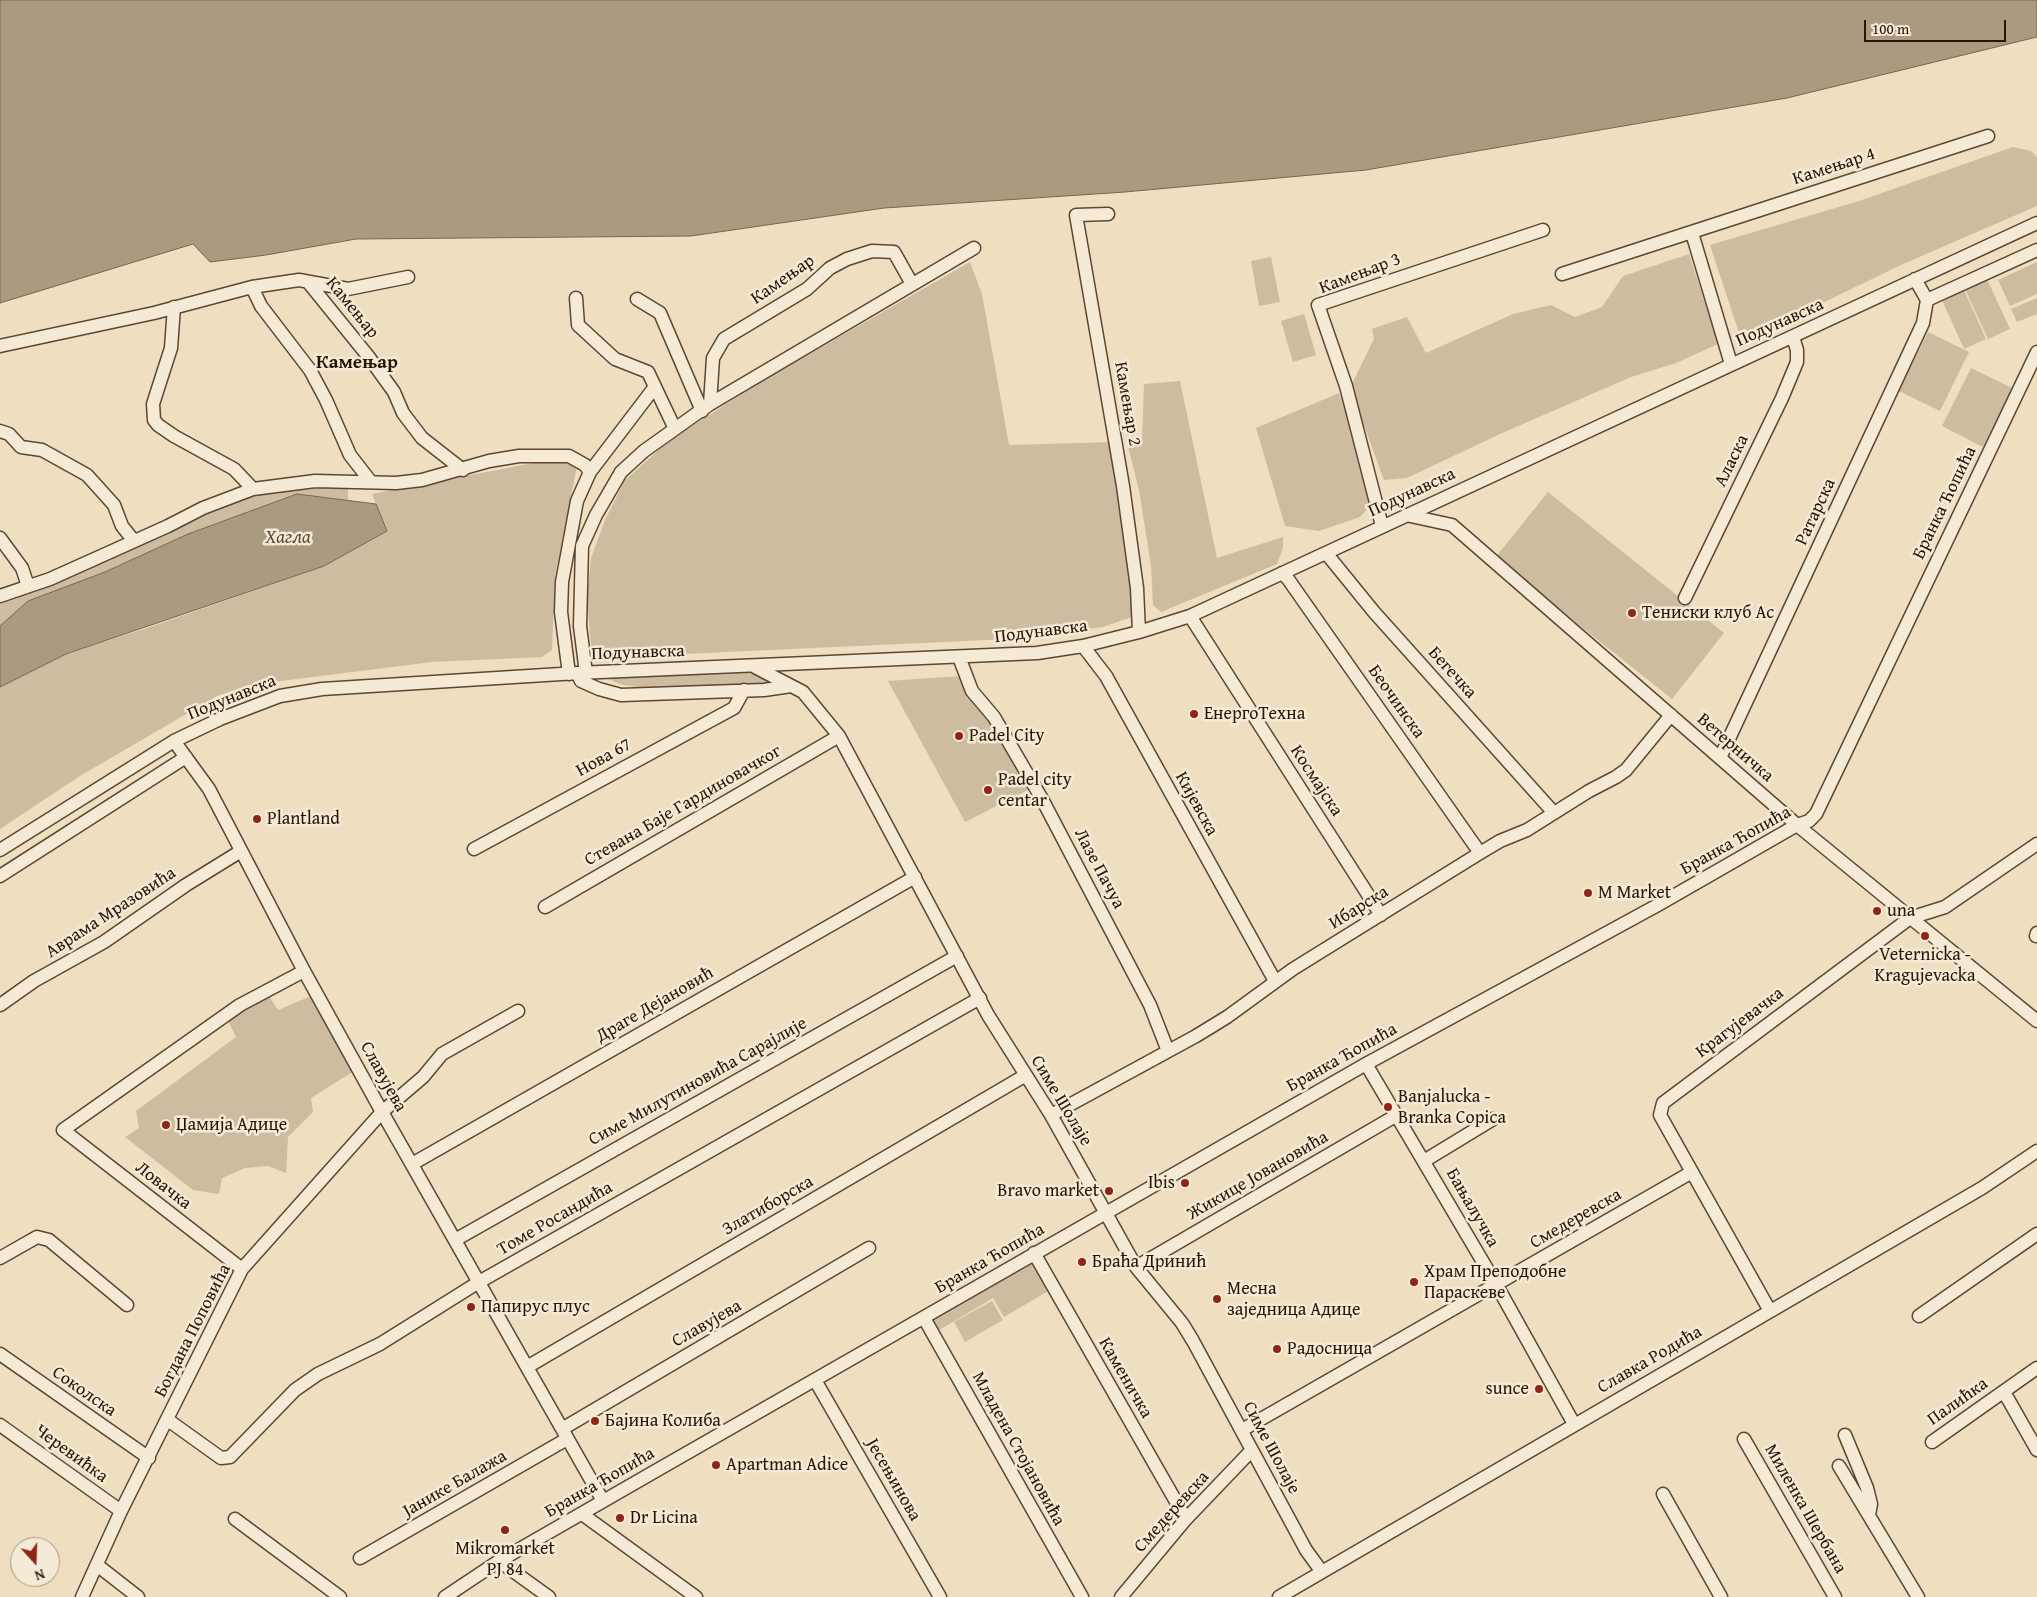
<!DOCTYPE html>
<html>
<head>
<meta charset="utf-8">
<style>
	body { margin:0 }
	#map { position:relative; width:2037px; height:1597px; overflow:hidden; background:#f0dec0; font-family:"Gentium Book Plus",serif }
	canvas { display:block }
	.north { position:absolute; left:10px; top:1537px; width:50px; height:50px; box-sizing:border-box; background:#f5ead6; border:1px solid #a39582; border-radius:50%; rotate:160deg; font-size:14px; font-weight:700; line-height:20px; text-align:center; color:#291503 }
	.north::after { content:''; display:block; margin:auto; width:18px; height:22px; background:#8f2418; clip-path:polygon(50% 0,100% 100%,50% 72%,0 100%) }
	.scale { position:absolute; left:1864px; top:20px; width:142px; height:22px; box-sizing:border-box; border:2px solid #291503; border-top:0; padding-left:6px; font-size:15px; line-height:18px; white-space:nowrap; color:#291503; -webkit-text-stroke:4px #f5ead6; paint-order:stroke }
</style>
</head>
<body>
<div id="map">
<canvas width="2037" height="1597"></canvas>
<div class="north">N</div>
<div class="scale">100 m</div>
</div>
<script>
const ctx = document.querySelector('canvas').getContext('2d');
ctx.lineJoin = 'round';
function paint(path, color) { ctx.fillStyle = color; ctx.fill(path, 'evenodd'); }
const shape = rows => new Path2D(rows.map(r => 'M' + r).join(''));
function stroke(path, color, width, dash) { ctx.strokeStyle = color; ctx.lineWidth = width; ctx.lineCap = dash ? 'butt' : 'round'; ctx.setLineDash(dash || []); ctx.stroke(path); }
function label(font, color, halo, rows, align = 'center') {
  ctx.font = font + ' "Gentium Book Plus",serif'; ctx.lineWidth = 5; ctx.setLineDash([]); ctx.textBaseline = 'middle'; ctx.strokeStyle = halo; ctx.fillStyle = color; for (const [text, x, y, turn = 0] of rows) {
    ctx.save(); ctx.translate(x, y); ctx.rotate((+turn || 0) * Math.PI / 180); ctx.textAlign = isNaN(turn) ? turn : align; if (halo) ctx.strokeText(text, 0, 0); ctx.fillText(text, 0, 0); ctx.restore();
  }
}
paint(shape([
	[2013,147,2031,151,2037,157,2037,206,1903,264,1748,339,1740,336,1710,245,1859,201],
	[1689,254,1718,344,1676,363,1631,377,1500,434,1407,478,1384,480,1350,388,1374,339,1372,329,1407,317,1426,353,1513,314,1551,305,1575,317,1602,307,1623,276],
	[1271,257,1280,302,1259,306,1251,261],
	[970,262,982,294,1009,445,1115,442,1133,576,1132,617,1103,627,1009,639,597,658,591,646,587,599,591,558,605,520,625,480,661,448,698,422,766,379],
	[2037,262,2037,294,2010,306,1998,280],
	[1987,279,2010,329,1988,339,1965,289],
	[1964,290,1986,339,1964,349,1942,300],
	[2037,298,2037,314,2017,322,2011,309],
	[1304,314,1316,355,1293,362,1281,321],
	[1928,332,1969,352,1940,411,1899,391],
	[1971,368,2012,388,1983,447,1942,426],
	[1180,381,1217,558,1283,537,1283,548,1277,564,1161,612,1153,605,1151,566,1139,490,1127,442,1142,441,1144,384],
	[1339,393,1378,497,1360,517,1319,531,1285,526,1256,428],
	[554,459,577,466,555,576,552,650,542,657,432,662,249,685,217,696,188,713,80,776,0,829,0,685,66,654,147,628,324,566,387,531,372,494],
	[348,486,348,500,297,494,188,534,105,572,29,601,0,626,0,600,216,508,259,494],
	[1548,492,1724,633,1672,699,1495,558],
	[761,672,782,684,674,690,647,689,620,684,601,676],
	[961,676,1030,789,965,822,888,681],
	[269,996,278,1010,311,996,354,1071,311,1098,313,1112,288,1137,286,1173,268,1166,245,1168,222,1178,219,1194,193,1190,125,1137,139,1128,136,1111,236,1037,227,1019],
	[1032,1259,1050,1290,1004,1317,993,1298,936,1332,929,1320],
	[992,1301,1003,1320,965,1342,954,1322]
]), '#cebca0');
const water = shape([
	[0,0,2037,0,2037,37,1787,98,1366,170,1125,192,884,208,691,236,356,239,266,255,210,262,193,244,0,303,0,0],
	[297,494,376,504,387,531,324,566,66,654,0,687,0,626,28,601,105,572,188,534,297,494]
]);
paint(water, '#ac9a80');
stroke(water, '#78654e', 1);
const minor = shape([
	[1108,214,1076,215,1123,486,1137,588,1139,632],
	[1692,233,1731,364],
	[1562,274,1988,136],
	[308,282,368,356,394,392,403,413,422,438,463,470],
	[252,287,261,306,310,370,326,400,350,455,371,482],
	[576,298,578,325,615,359,648,372,675,429],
	[637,299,660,313,702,411],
	[1927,300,2037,250],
	[174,307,171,348,153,404,154,420,158,425,174,436,234,469,253,489],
	[0,346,154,313,252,287,299,280,348,289,408,277],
	[710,404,713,358,724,339,807,289,830,268,847,259,872,251,894,252,912,284],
	[0,431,9,434,21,447,42,450,87,475,114,505,122,526,134,541],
	[1406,515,1452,525,1797,825,2037,1021],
	[1382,526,1346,386,1318,305,1543,230],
	[0,538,22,568,28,586],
	[1326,553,1374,612,1554,813],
	[1282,573,1288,579,1480,853],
	[0,596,50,579,168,526,203,508,253,489,315,481,396,483,422,480,489,461,519,456,569,456,585,465,590,472],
	[1685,598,1782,398,1797,362,1797,350,1793,337],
	[1190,616,1381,915],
	[1083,646,1106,676,1275,981],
	[959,657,972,691,994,717,1042,799,1150,1005,1168,1051],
	[755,667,803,692,839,736,988,1015,1051,1115,1136,1267,1182,1323,1193,1341,1306,1550,1322,1572],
	[577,673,581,681,599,689,621,695,764,690,791,686],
	[586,673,580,626,582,546,596,515,621,472,644,451,710,404,974,248],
	[569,674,561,612,562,582,577,501,590,472,654,388],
	[174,741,209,789,304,971,382,1112,603,1501],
	[1720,758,1923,323,1927,300,1915,279],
	[474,849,734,708,744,690],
	[0,850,174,741,220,719,280,696,322,689,577,673,1037,653,1083,646,1139,632,1190,616,2037,223],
	[0,876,186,757],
	[545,907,839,736],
	[2036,936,2037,933],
	[0,1005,34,981,104,942,186,885,241,851],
	[1366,1064,1496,1284,1574,1424],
	[1051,1115,1196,1036,1227,1017,1293,969,1480,853,1500,841,1527,830,1589,791,1616,777,1626,770,1671,715],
	[1424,1161,1493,1119],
	[412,1164,915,877],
	[455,1240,957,956],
	[1034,1253,1186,1519],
	[0,1258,37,1237,49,1240,127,1305],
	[1136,1267,1397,1115],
	[242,1269,63,1130,240,1005,304,971],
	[1770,1311,1660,1115,1663,1103,1910,918,1945,907,2037,844],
	[1919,1316,2037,1234],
	[924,1318,1082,1597],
	[0,1354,149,1458],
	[527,1367,1026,1075],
	[815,1380,940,1597],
	[2004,1392,2037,1450],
	[168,1420,221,1458,230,1457,295,1390,318,1374,380,1344,479,1282,980,998],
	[0,1425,121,1511],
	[562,1429,869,1248],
	[1242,1430,1692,1172],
	[1845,1435,1867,1488,1871,1504,1869,1515],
	[1744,1439,1835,1597],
	[1932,1442,2037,1368],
	[1839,1466,1918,1597],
	[1663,1494,1721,1597],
	[582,1514,696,1597],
	[235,1519,340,1597],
	[360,1558,567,1439],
	[499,1561,549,1597],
	[97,1565,138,1597],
	[82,1597,121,1511,242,1269,382,1112,423,1077,442,1054,518,1011],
	[445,1597,499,1561,659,1469,1366,1064,1656,906,1797,825,1809,821,1816,814,2037,352],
	[1121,1597,1186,1519,1251,1451],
	[1279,1597,1982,1188,2037,1151]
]);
stroke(minor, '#5b4732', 15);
stroke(minor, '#f5ead6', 12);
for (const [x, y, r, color] of [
	[1632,613,5,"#8f2418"],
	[1194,714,5,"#8f2418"],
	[959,736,5,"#8f2418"],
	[988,790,5,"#8f2418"],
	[257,819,5,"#8f2418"],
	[1588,893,5,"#8f2418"],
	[1877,911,5,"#8f2418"],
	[1925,936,5,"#8f2418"],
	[1388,1107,5,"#8f2418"],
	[166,1125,5,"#8f2418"],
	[1185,1183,5,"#8f2418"],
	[1109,1191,5,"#8f2418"],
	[1082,1262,5,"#8f2418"],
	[1414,1282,5,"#8f2418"],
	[1217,1299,5,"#8f2418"],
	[471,1307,5,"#8f2418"],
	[1277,1349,5,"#8f2418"],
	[1539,1389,5,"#8f2418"],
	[595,1421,5,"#8f2418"],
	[716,1465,5,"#8f2418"],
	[620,1518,5,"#8f2418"],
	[505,1530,5,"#8f2418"]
]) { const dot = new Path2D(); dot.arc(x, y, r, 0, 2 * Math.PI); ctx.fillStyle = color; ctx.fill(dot); stroke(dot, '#f5ead6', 2); }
label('18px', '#291503', '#f5ead6', [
	["Камењар 4",1834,167,-18],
	["Камењар 3",1360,274,-21],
	["Камењар",783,280,-35],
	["Камењар",352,308,51],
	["Подунавска",1780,323,-24],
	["Камењар 2",1127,404,80],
	["Аласка",1732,461,-64],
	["Подунавска",1412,493,-25],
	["Бранка Ћопића",1945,503,-64],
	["Ратарска",1816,512,-65],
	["Подунавска",1041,632,-7],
	["Подунавска",638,653,-2],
	["Бегечка",1452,673,48],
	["Подунавска",232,698,-22],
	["Беочинска",1396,702,55],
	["Ветерничка",1735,748,41],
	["Нова 67",604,758,-29],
	["Космајска",1316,781,57],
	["Кијевска",1196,804,61],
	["Стевана Баје Гардиновачког",683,806,-30],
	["Бранка Ћопића",1736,841,-29],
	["Лазе Пачуа",1099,869,62],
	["Ибарска",1359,908,-32],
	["Аврама Мразовића",111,913,-33],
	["Драге Дејановић",655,1005,-30],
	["Крагујевачка",1740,1023,-37],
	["Бранка Ћопића",1342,1058,-29],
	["Славујева",383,1077,61],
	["Симе Милутиновића Сарајлије",698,1082,-29],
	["Симе Шолаје",1061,1101,59],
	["Жикице Јовановића",1258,1176,-30],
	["Ловачка",163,1186,38],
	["Златиборска",768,1206,-30],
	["Бањалучка",1472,1208,60],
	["Томе Росандића",555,1219,-30],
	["Смедеревска",1576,1219,-30],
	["Бранка Ћопића",990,1259,-30],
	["Славујева",707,1324,-30],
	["Богдана Поповића",193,1331,-63],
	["Славка Родића",1650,1360,-30],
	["Каменичка",1125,1378,60],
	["Соколска",84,1392,35],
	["Палићка",1958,1402,-35],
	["Симе Шолаје",1271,1448,62],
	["Младена Стојановића",1018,1449,61],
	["Черевићка",71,1454,36],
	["Јесењинова",893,1480,60],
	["Бранка Ћопића",600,1483,-30],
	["Јанике Балажа",455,1484,-30],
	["Миленка Шербана",1805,1509,60],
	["Смедеревска",1172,1512,-48]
]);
label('18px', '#291503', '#f5ead6', [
	["Тениски клуб Ас",1642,613],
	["ЕнергоТехна",1204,714],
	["Padel City",969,736],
	["Padel city",998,780],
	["centar",998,801],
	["Plantland",267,819],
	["M Market",1598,893],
	["una",1887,911],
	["Veternicka -",1925,955,"center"],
	["Kragujevacka",1925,976,"center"],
	["Banjalucka -",1398,1097],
	["Branka Copica",1398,1118],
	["Џамија Адице",176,1125],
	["Ibis",1175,1183,"right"],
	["Bravo market",1099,1191,"right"],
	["Браћа Дринић",1092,1262],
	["Храм Преподобне",1424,1272],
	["Параскеве",1424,1293],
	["Месна",1227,1289],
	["заједница Адице",1227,1310],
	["Папирус плус",481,1307],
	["Радосница",1287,1349],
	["sunce",1529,1389,"right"],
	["Бајина Колиба",605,1421],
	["Apartman Adice",726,1465],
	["Dr Licina",630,1518],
	["Mikromarket",505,1549,"center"],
	["PJ 84",505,1570,"center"]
], 'left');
label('bold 19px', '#291503', '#f5ead6', [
	["Камењар",357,363]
]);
label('italic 19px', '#5d4a35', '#f5ead6', [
	["Хагла",288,538]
]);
</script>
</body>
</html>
